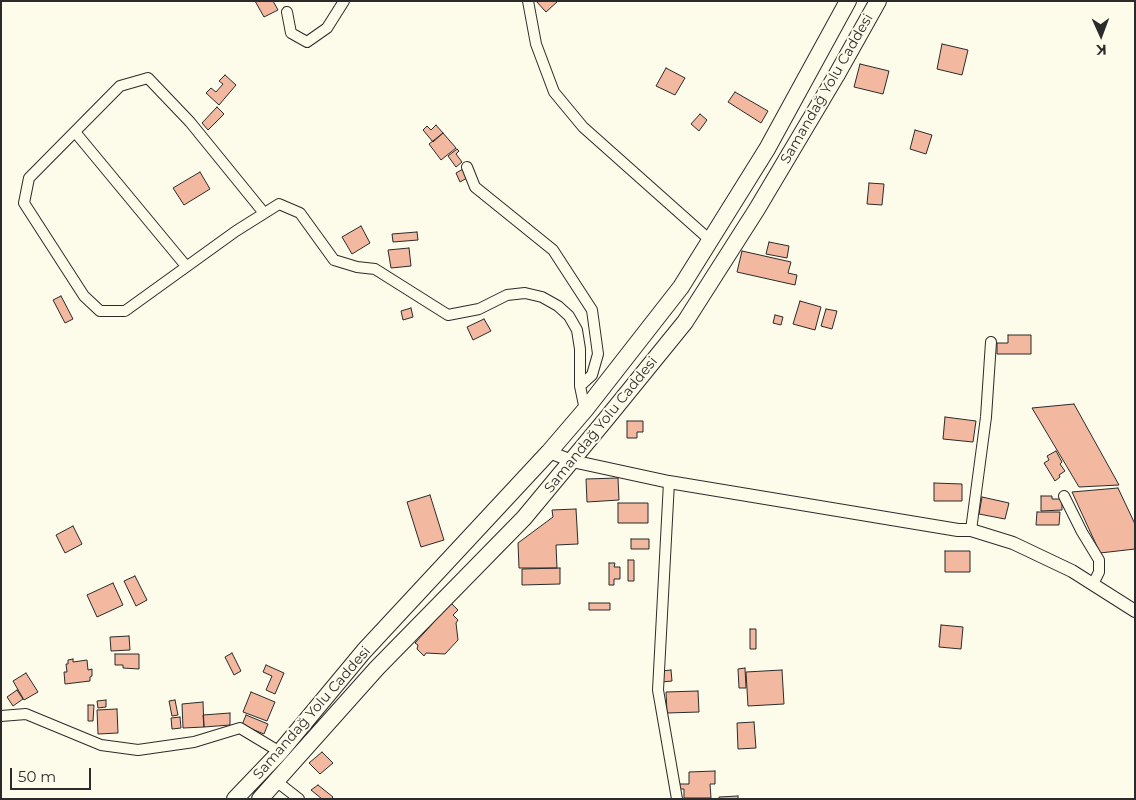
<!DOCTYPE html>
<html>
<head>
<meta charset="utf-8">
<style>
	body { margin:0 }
	#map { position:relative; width:1136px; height:800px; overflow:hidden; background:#fdfbea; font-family:Montserrat,sans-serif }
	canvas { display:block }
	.frame { position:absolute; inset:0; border:2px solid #2b2b2b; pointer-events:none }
	.north { position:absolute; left:1076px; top:10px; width:50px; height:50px; -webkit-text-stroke:4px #fdfbea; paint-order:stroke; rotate:178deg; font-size:14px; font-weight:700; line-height:20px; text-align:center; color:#2b2b2b }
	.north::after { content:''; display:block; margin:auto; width:18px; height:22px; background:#2b2b2b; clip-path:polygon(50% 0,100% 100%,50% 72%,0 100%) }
	.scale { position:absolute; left:10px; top:768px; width:81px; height:22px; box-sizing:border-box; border:2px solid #2b2b2b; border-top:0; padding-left:6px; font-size:15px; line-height:18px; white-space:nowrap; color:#2b2b2b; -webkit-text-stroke:4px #fdfbea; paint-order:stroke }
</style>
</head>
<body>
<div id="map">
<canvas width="1136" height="800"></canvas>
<div class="frame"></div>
<div class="north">K</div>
<div class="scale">50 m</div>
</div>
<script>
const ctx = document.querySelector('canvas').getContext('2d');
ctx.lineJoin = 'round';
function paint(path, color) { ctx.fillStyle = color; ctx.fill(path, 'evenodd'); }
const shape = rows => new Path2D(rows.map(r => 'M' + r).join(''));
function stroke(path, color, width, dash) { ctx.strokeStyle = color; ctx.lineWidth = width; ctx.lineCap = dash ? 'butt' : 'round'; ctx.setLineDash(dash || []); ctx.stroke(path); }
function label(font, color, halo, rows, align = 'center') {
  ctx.font = font + ' Montserrat,sans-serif'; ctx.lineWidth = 4; ctx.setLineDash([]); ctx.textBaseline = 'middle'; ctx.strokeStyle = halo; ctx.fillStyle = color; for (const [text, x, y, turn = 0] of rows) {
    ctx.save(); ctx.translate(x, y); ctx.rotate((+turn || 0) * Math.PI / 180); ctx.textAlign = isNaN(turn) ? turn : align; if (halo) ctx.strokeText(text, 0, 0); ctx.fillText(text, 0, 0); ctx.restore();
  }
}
const building = shape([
	[255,1,273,1,278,10,264,17,255,1],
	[536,1,558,1,546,12,536,1],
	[942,44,968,50,962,75,937,69,942,44],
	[860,64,889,71,883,94,854,87,860,64],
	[666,68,685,78,675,95,656,86,666,68],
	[225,75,236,85,219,105,206,93,211,88,216,92,223,84,219,81,225,75],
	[735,92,768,111,761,123,728,102,735,92],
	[217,107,224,114,208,130,202,123,217,107],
	[700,114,707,120,699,131,691,124,700,114],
	[436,125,443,133,433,142,423,130,427,126,431,130,436,125],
	[915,130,932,135,926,154,910,149,915,130],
	[443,133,456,148,441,160,429,144,443,133],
	[457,149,459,151,456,154,462,162,456,167,448,156,457,149],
	[463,169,467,178,460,182,456,173,463,169],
	[200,172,210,189,184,205,173,188,200,172],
	[869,183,884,184,882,205,867,204,869,183],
	[361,226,370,243,352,254,342,237,361,226],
	[417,232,418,240,393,242,392,234,417,232],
	[769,242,789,246,787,258,766,254,769,242],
	[409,248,411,266,391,268,388,250,409,248],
	[742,251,791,262,788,273,797,275,795,285,737,272,742,251],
	[61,296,73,319,65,323,53,300,61,296],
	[800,301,821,307,815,330,793,324,800,301],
	[411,308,413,317,403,320,401,311,411,308],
	[826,309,837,311,832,329,821,326,826,309],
	[775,315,783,317,781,325,773,323,775,315],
	[484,319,491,331,473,340,467,327,484,319],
	[1008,335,1031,335,1031,354,997,354,997,343,1008,343,1008,335],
	[1074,404,1119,485,1079,487,1032,408,1074,404],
	[945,417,976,421,973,442,943,439,945,417],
	[627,421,643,421,643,432,637,432,637,438,627,438,627,421],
	[1056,451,1062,462,1060,464,1065,471,1059,475,1060,477,1055,481,1044,463,1049,460,1047,456,1056,451],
	[618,478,619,500,587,502,586,479,618,478],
	[934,483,962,484,962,501,934,501,934,483],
	[1118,488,1135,524,1135,549,1100,553,1072,492,1118,488],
	[430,495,444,540,421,547,407,502,430,495],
	[1041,496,1052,496,1052,499,1062,499,1062,510,1041,511,1041,496],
	[982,497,1009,503,1005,519,979,514,982,497],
	[618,503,648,503,648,523,618,523,618,503],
	[576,509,578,544,556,545,557,568,519,568,518,543,553,517,552,510,576,509],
	[1037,512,1060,512,1059,525,1036,525,1037,512],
	[73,526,82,544,65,553,56,535,73,526],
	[631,539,649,539,649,549,631,549,631,539],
	[945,551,970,551,970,572,945,572,945,551],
	[628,560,634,560,634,581,628,581,628,560],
	[609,563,615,563,614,567,620,567,620,579,614,579,614,585,609,585,609,563],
	[560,568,560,584,522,585,522,569,560,568],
	[135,576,147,600,136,606,124,581,135,576],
	[113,583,123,605,97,617,87,595,113,583],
	[451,603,458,610,453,615,458,620,456,623,458,640,445,654,426,653,424,656,417,649,418,645,415,643,451,603],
	[589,603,610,603,610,610,589,610,589,603],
	[941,625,963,627,961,649,939,647,941,625],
	[750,629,756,629,756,649,750,649,750,629],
	[129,636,130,650,111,651,110,637,129,636],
	[232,653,241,671,234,675,225,657,232,653],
	[115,654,139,654,139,669,123,668,123,665,115,665,115,654],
	[73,659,73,662,87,660,88,670,92,669,92,676,90,677,90,681,65,684,64,672,67,672,66,664,68,664,68,660,73,659],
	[266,665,284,673,275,694,266,690,272,676,263,672,266,665],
	[745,668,746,688,739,688,738,669,745,668],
	[671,670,672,681,662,682,661,671,671,670],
	[782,670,784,704,748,706,746,672,782,670],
	[26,673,38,692,24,700,13,681,26,673],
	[17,690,23,699,13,706,7,697,17,690],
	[698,691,699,712,667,713,666,692,698,691],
	[251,692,275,702,267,721,243,712,251,692],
	[106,700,106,707,98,708,97,701,106,700],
	[175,700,178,715,172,716,169,701,175,700],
	[203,702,204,727,183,728,182,704,203,702],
	[88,705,94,705,93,721,88,721,88,705],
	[117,709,118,733,98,734,97,710,117,709],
	[230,713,230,725,204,727,203,715,230,713],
	[246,715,268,724,264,734,242,725,246,715],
	[180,717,181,728,172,729,171,718,180,717],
	[754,722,756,748,738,749,737,723,754,722],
	[322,752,333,763,320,774,309,763,322,752],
	[715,771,715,784,710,784,711,798,684,798,684,789,678,789,678,784,689,784,689,772,715,771],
	[318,785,333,797,331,799,322,799,311,790,318,785],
	[738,796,738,799,719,799,719,797,738,796]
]);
paint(building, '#f2b8a0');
stroke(building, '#2b2b2b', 1);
const minor = shape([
	[528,1,536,44,554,92,583,127,711,241],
	[287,12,291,33,307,42,327,28,344,1],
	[75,132,186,266],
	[467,167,475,187,553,250,592,310,598,354,592,375,580,386],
	[264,213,190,122,148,78,120,86,29,178,24,203,84,296,100,311,125,311,236,231,279,204,300,213,334,260,357,267,375,269,448,315,479,309,507,295,525,293,542,297,558,306,569,316,577,330,580,349,580,386,585,410],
	[669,482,658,690,677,799],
	[1064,496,1082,532,1099,560,1099,572,1093,584],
	[971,530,986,417,991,342],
	[1,716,26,714,101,745,138,750,194,742,240,728,280,752],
	[276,781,299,799]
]);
const tertiary = shape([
	[549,452,572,461,669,482,958,530,971,530,1013,543,1072,571,1135,611]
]);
const trunk = shape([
	[235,799,280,752,364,651,549,452,585,410,681,287,767,149,848,1],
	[260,799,377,668,524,518,607,418,685,322,757,209,836,76,878,1]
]);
stroke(minor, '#2b2b2b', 12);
stroke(tertiary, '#2b2b2b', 14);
stroke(trunk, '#2b2b2b', 18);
stroke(minor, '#fdfbea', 10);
stroke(tertiary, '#fdfbea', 12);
stroke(trunk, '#fdfbea', 16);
label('14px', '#2b2b2b', '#fdfbea', [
	["Samandağ Yolu Caddesi",827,89,-60],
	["Samandağ Yolu Caddesi",601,425,-51],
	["Samandağ Yolu Caddesi",312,713,-49]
]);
</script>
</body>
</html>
